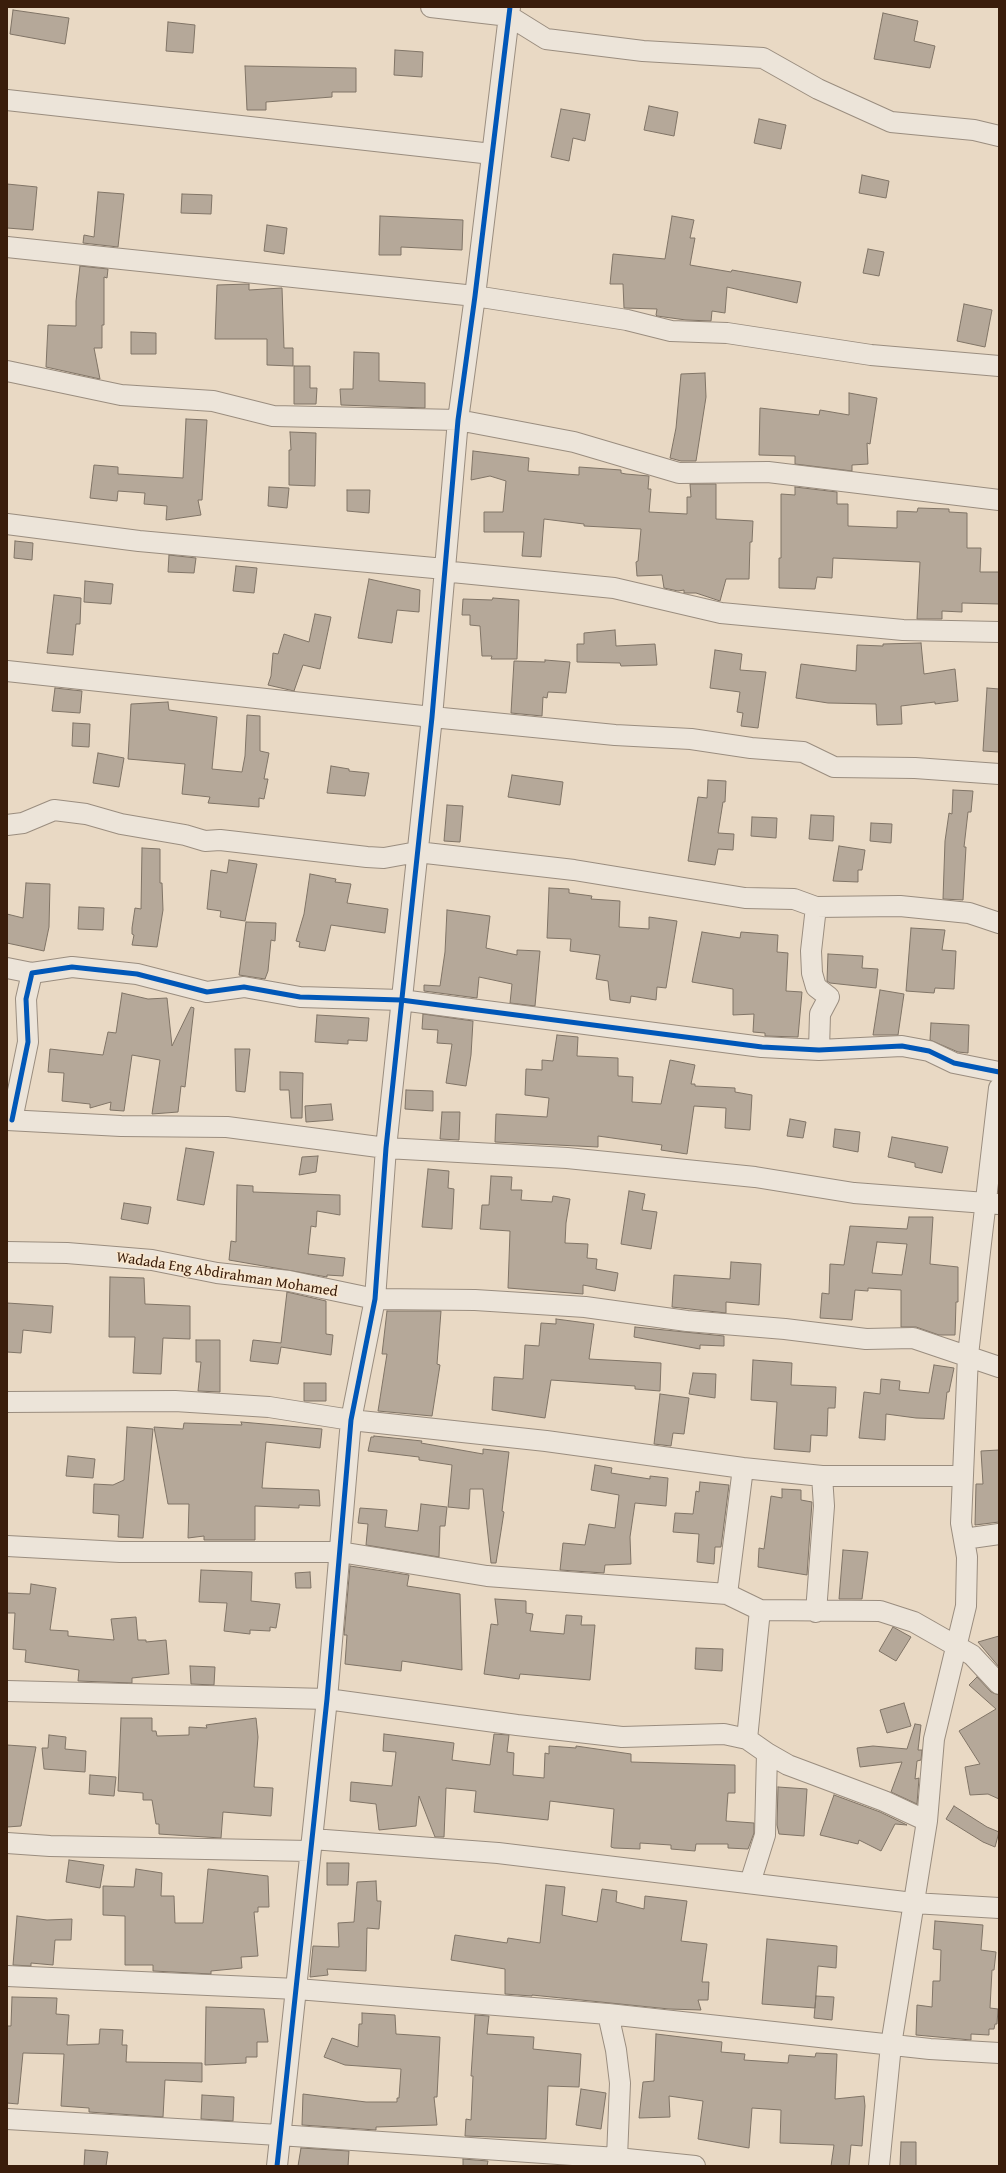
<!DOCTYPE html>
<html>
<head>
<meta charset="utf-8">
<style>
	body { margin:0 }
	#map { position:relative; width:1006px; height:2173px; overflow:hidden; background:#e9d9c4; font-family:"Gentium Book Plus",serif }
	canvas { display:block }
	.frame { position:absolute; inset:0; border:8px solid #3a1d0b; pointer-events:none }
</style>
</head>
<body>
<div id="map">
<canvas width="1006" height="2173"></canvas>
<div class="frame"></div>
</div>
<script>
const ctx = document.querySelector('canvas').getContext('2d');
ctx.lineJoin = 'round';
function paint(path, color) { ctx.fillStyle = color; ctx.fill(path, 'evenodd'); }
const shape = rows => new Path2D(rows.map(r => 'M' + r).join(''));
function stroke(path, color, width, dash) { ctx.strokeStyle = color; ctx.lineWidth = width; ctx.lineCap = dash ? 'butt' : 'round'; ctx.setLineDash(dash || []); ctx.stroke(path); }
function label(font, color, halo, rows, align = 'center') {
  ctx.font = font + ' "Gentium Book Plus",serif'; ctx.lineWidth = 3; ctx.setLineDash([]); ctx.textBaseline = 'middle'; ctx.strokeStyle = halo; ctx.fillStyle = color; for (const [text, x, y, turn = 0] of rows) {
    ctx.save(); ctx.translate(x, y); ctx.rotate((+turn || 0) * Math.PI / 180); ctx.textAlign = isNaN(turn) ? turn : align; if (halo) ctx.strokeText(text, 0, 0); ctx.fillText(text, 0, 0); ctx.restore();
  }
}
const building = shape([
	[13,10,69,18,65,44,10,34,13,10],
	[883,13,918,21,914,41,935,46,930,68,874,59,883,13],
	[168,22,195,25,193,53,166,51,168,22],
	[395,50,423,52,422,77,394,75,395,50],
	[245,66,356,68,356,92,332,92,332,97,266,102,266,110,247,110,245,66],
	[649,106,678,112,674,136,644,130,649,106],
	[561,109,590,114,585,141,573,138,569,161,551,157,561,109],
	[759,119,786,125,781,149,754,143,759,119],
	[862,175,889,181,886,198,859,193,862,175],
	[7,184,37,187,33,230,7,228,7,184],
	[98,192,124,194,118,247,83,243,84,235,94,237,98,192],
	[182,194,212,195,211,214,181,213,182,194],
	[380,216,463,220,462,250,401,247,401,255,379,255,380,216],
	[672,216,694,220,690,238,695,238,690,265,731,272,732,270,801,282,797,303,727,287,725,313,712,311,711,321,686,320,657,316,656,315,657,309,624,308,623,284,610,284,613,254,665,259,672,216],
	[267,225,287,228,284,254,264,251,267,225],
	[868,249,884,252,879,276,863,273,868,249],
	[80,266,108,269,107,278,104,277,104,325,102,325,102,348,94,348,100,379,46,367,48,325,76,326,76,301,80,266],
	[249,284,249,290,282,288,284,348,293,348,293,366,267,365,267,339,215,339,217,285,249,284],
	[964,304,992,310,985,347,957,341,964,304],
	[131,332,156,333,156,354,131,354,131,332],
	[354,352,379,353,379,381,425,383,425,408,341,405,340,389,353,389,354,352],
	[294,366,310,366,310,388,317,388,316,404,294,404,294,366],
	[705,373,706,397,696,461,681,461,670,458,676,428,681,374,705,373],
	[849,393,877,398,870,444,867,443,868,464,852,465,852,471,795,464,795,456,759,455,760,408,819,415,820,410,849,415,849,393],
	[186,419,207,420,202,500,198,500,201,515,166,520,167,506,144,504,145,493,118,491,117,501,90,498,94,465,118,467,118,474,183,478,186,419],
	[290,432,316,433,315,486,289,485,289,450,291,450,290,432],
	[473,451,529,458,528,471,579,475,579,467,621,470,621,473,626,474,649,476,648,489,651,489,649,512,687,514,687,497,691,497,690,484,716,484,716,519,753,521,752,542,750,542,749,579,726,579,720,601,696,593,684,593,684,590,678,591,664,588,662,575,637,576,636,562,638,561,641,529,584,526,584,524,544,519,541,557,522,556,524,532,484,532,484,512,503,512,506,481,490,476,471,480,473,451],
	[269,487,289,488,287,508,268,506,269,487],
	[795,487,837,492,837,504,848,504,848,526,897,528,897,511,917,512,918,508,949,509,949,512,967,513,967,548,981,548,980,572,999,572,999,604,962,603,962,612,942,611,942,619,917,619,920,562,833,558,832,578,817,577,815,589,779,588,779,558,781,558,781,494,795,495,795,487],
	[347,490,370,490,369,513,347,511,347,490],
	[15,541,33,543,32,560,14,558,15,541],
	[169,555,196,558,194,573,168,572,169,555],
	[236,566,257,568,254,593,233,591,236,566],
	[369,579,420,590,419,612,397,610,392,643,358,638,369,579],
	[85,581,113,584,111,604,84,602,85,581],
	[54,595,81,598,80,624,76,624,73,655,47,653,54,595],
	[493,598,519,600,517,659,491,659,492,656,482,656,480,626,470,625,470,615,462,615,463,599,492,600,493,598],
	[315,614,331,617,320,669,303,665,294,691,268,685,271,676,273,653,278,654,284,634,309,642,315,614],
	[615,630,616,646,655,644,657,665,621,666,620,663,577,662,577,644,584,644,584,633,615,630],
	[921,643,924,674,955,669,958,701,935,704,935,702,901,706,902,724,877,725,876,704,828,703,796,698,801,664,856,671,857,645,883,646,883,644,921,643],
	[715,650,742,654,740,670,766,672,758,728,741,726,743,713,737,712,740,692,710,688,715,650],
	[545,660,570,662,566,693,548,692,547,698,543,697,542,716,511,713,514,661,545,662,545,660],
	[55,688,82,691,80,713,52,711,55,688],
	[987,688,999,689,999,752,983,751,987,688],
	[168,702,169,710,217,717,212,769,242,772,245,756,247,715,260,716,260,751,269,753,264,779,268,779,264,799,259,798,259,807,208,803,210,797,182,794,185,764,128,759,131,704,168,702],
	[73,723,90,724,89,747,72,746,73,723],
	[98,753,124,758,119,787,93,783,98,753],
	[331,766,349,769,349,771,369,773,365,796,327,793,331,766],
	[512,775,563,782,560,805,508,797,512,775],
	[708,780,726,781,725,802,723,802,718,833,734,834,733,850,718,849,715,865,688,861,698,797,707,798,708,780],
	[953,790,973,791,971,812,968,812,964,847,966,847,963,900,943,899,945,841,949,813,952,814,953,790],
	[447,805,463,806,460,842,444,841,447,805],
	[811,815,834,816,833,841,809,839,811,815],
	[752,817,777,818,776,838,751,836,752,817],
	[871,823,892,824,891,843,870,841,871,823],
	[839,846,865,850,862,870,858,870,858,882,833,881,839,846],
	[142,848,160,849,160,883,162,883,163,910,157,947,132,945,134,935,132,934,132,928,135,908,141,909,142,848],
	[229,860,257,864,245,921,220,917,221,911,207,909,211,870,227,873,229,860],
	[310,874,336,879,335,882,351,884,347,903,388,909,385,933,331,925,325,951,299,947,300,942,296,941,304,914,310,874],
	[26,883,50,884,49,927,44,951,7,943,7,914,23,918,26,883],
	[549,888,569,889,569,893,592,896,591,899,620,901,619,927,649,929,649,917,677,921,666,988,657,987,656,1000,631,996,630,1003,610,1000,608,981,596,979,600,955,570,951,571,939,547,938,549,888],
	[79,907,104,908,103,930,78,929,79,907],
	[447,910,490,916,486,948,517,955,517,950,540,951,535,1006,510,1003,512,984,479,977,477,998,424,991,424,985,440,986,445,952,447,910],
	[246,922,276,923,275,941,271,940,268,971,265,979,239,975,246,922],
	[911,928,945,930,942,950,956,951,954,989,935,988,934,993,906,991,911,928],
	[702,932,740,938,741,932,778,935,777,952,788,953,786,991,802,992,798,1037,765,1036,765,1033,753,1032,754,1014,733,1015,733,989,692,982,702,932],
	[828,954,863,956,862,968,878,969,876,988,830,983,827,981,828,954],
	[880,990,904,994,898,1035,873,1035,880,990],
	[122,993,148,999,167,998,172,1046,191,1007,194,1008,185,1087,181,1086,178,1112,152,1114,160,1060,132,1055,124,1111,110,1110,111,1102,90,1108,90,1104,62,1101,64,1073,48,1072,50,1049,103,1055,108,1032,116,1033,122,993],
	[423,1014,473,1021,471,1055,466,1086,446,1083,452,1044,437,1043,438,1030,422,1029,423,1014],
	[317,1015,369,1018,367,1041,348,1040,348,1044,315,1042,317,1015],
	[931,1023,969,1025,968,1053,958,1052,930,1040,931,1023],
	[557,1035,578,1037,577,1056,618,1058,618,1076,633,1077,632,1102,661,1104,670,1060,695,1065,691,1084,695,1084,695,1086,735,1088,735,1092,752,1095,750,1130,725,1128,726,1108,694,1106,687,1154,661,1150,662,1145,598,1136,598,1147,495,1142,496,1114,547,1117,549,1098,525,1095,526,1069,542,1070,542,1060,553,1061,557,1035],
	[235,1049,250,1049,245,1092,236,1091,235,1049],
	[280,1072,303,1073,302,1118,291,1118,289,1090,280,1090,280,1072],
	[406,1090,433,1091,433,1111,405,1109,406,1090],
	[331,1104,333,1120,306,1122,305,1106,331,1104],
	[442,1112,460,1112,459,1140,440,1139,442,1112],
	[790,1119,806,1122,803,1138,787,1136,790,1119],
	[835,1129,860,1132,858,1152,833,1147,835,1129],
	[892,1137,948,1147,942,1173,915,1167,915,1163,888,1157,892,1137],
	[186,1148,214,1152,204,1205,177,1200,186,1148],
	[318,1156,316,1172,299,1175,302,1157,318,1156],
	[428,1169,449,1171,448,1188,454,1189,452,1229,422,1227,428,1169],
	[491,1176,512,1177,511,1190,522,1190,521,1200,552,1202,553,1196,570,1199,566,1223,565,1243,588,1244,587,1258,597,1259,596,1269,618,1273,615,1291,583,1285,583,1294,508,1288,510,1231,480,1229,482,1205,489,1205,491,1176],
	[237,1185,253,1186,253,1192,340,1195,340,1215,317,1211,316,1227,311,1226,308,1254,345,1258,343,1276,327,1275,327,1277,229,1260,231,1241,236,1242,237,1185],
	[629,1191,645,1194,642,1210,657,1212,651,1249,621,1244,629,1191],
	[124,1203,151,1207,148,1224,121,1219,124,1203],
	[909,1217,933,1217,930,1264,958,1267,958,1302,956,1302,955,1335,939,1335,916,1327,901,1327,901,1290,868,1288,868,1291,855,1290,852,1320,820,1318,822,1293,829,1294,830,1264,844,1265,850,1226,907,1229,909,1217],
	[877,1242,907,1244,902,1275,872,1273,877,1242],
	[731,1262,761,1264,759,1305,726,1302,726,1313,672,1307,674,1275,730,1279,731,1262],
	[110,1277,144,1278,145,1304,190,1306,190,1339,163,1338,161,1374,133,1373,135,1337,109,1337,110,1277],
	[287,1292,326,1301,326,1334,333,1335,331,1355,281,1347,278,1364,250,1361,253,1340,281,1343,287,1292],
	[7,1303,53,1306,51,1333,23,1330,21,1353,7,1352,7,1303],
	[387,1311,441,1311,437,1364,440,1365,432,1416,378,1411,387,1354,382,1354,387,1311],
	[556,1319,594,1324,589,1359,661,1363,660,1391,635,1389,635,1386,551,1380,545,1418,492,1410,494,1377,523,1379,525,1345,539,1346,541,1323,556,1324,556,1319],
	[635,1327,724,1336,724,1346,700,1345,700,1349,634,1337,635,1327],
	[196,1340,220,1340,220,1392,198,1391,201,1362,196,1362,196,1340],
	[753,1360,792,1363,791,1385,836,1387,835,1408,828,1408,827,1436,811,1435,810,1452,774,1449,777,1402,751,1400,753,1360],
	[934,1365,954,1368,949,1392,947,1392,944,1419,916,1418,886,1414,885,1440,859,1438,864,1392,880,1394,881,1379,900,1381,899,1390,929,1393,934,1365],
	[693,1373,716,1374,715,1398,689,1394,693,1373],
	[304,1383,326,1383,326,1401,304,1401,304,1383],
	[660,1394,689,1398,684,1434,673,1433,671,1446,654,1444,660,1394],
	[241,1422,322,1429,320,1448,266,1442,262,1488,319,1490,320,1506,299,1505,299,1508,255,1506,255,1540,204,1540,204,1536,188,1538,189,1504,168,1504,154,1427,183,1429,184,1423,242,1425,241,1422],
	[127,1427,153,1429,143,1538,118,1537,119,1515,93,1513,94,1484,113,1485,124,1480,127,1427],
	[374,1436,422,1441,421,1443,483,1454,483,1449,509,1452,502,1511,504,1512,496,1563,491,1563,483,1489,470,1489,469,1509,448,1507,452,1465,419,1460,419,1457,368,1451,371,1437,374,1437,374,1436],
	[999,1450,999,1522,975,1525,976,1484,983,1484,981,1451,999,1450],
	[68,1456,95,1459,93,1478,66,1476,68,1456],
	[595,1465,612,1468,611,1473,650,1479,650,1476,668,1478,666,1506,635,1503,630,1537,631,1564,605,1565,604,1573,560,1570,563,1543,585,1545,589,1524,615,1528,619,1495,591,1490,595,1465],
	[700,1482,729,1485,721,1547,715,1547,714,1564,697,1562,699,1534,673,1532,675,1513,693,1514,696,1491,699,1492,700,1482],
	[782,1489,801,1490,801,1500,812,1502,807,1575,758,1567,759,1548,764,1549,771,1496,782,1498,782,1489],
	[421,1504,447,1507,445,1526,440,1526,439,1557,366,1545,368,1524,358,1523,360,1508,387,1510,385,1527,418,1531,421,1504],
	[843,1550,868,1552,862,1599,839,1599,843,1550],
	[350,1566,409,1575,407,1586,460,1594,462,1670,402,1661,401,1671,345,1664,347,1635,344,1635,350,1566],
	[201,1570,252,1572,251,1601,280,1604,276,1628,270,1627,270,1631,250,1630,250,1634,224,1631,227,1603,199,1602,201,1570],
	[310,1572,311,1588,296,1588,295,1573,310,1572],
	[31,1584,56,1588,50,1630,68,1631,68,1636,114,1640,111,1619,136,1617,138,1640,146,1640,146,1642,166,1640,169,1674,132,1678,132,1683,78,1681,79,1670,25,1662,26,1650,13,1649,15,1613,7,1613,7,1593,30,1594,31,1584],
	[495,1599,526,1601,526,1613,533,1614,530,1631,564,1634,566,1615,582,1616,581,1625,595,1625,590,1680,520,1674,519,1679,484,1674,491,1624,498,1625,495,1599],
	[893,1627,911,1637,896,1661,879,1651,893,1627],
	[999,1636,999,1667,978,1642,999,1636],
	[696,1648,723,1649,722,1671,695,1669,696,1648],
	[190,1666,215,1667,214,1685,191,1684,190,1666],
	[977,1677,991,1692,999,1695,999,1799,988,1794,970,1795,965,1767,980,1764,959,1731,996,1709,969,1685,977,1677],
	[904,1703,911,1726,887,1733,880,1710,904,1703],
	[121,1718,152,1718,152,1731,156,1731,157,1736,189,1735,189,1727,207,1728,206,1725,256,1718,258,1737,254,1787,273,1788,271,1816,223,1812,221,1838,159,1834,159,1824,156,1824,152,1800,143,1800,143,1793,118,1791,121,1718],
	[915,1724,921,1725,918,1750,922,1750,921,1760,917,1761,915,1779,919,1778,917,1804,891,1792,902,1762,860,1767,857,1748,873,1746,907,1749,915,1724],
	[384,1734,454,1743,452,1760,490,1765,494,1734,509,1735,507,1752,514,1753,513,1775,544,1778,545,1753,549,1754,549,1746,576,1748,576,1746,631,1754,631,1762,735,1765,735,1793,728,1793,726,1821,754,1823,754,1833,748,1849,728,1848,728,1844,696,1844,695,1851,671,1849,671,1845,640,1843,640,1849,614,1848,611,1847,614,1809,550,1801,548,1820,474,1812,476,1791,446,1788,444,1837,435,1837,419,1796,416,1826,379,1830,376,1804,350,1801,351,1782,392,1786,396,1752,383,1751,384,1734],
	[49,1735,66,1737,65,1749,86,1751,85,1772,44,1769,42,1748,48,1748,49,1735],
	[7,1745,36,1747,21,1826,7,1827,7,1745],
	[90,1775,116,1777,114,1796,89,1794,90,1775],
	[778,1787,807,1789,804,1836,779,1834,777,1825,778,1787],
	[834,1795,880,1812,907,1825,895,1824,881,1851,859,1840,858,1844,820,1835,834,1795],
	[954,1806,987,1827,999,1832,995,1847,983,1842,946,1819,954,1806],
	[69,1860,104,1865,100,1888,66,1882,69,1860],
	[327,1863,349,1863,348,1885,327,1885,327,1863],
	[136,1869,162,1873,161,1896,174,1896,175,1923,203,1923,208,1869,268,1876,269,1907,258,1907,258,1912,254,1912,258,1956,241,1957,242,1968,211,1971,211,1974,153,1971,153,1965,125,1965,125,1916,103,1915,103,1886,134,1887,136,1869],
	[376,1881,377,1901,381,1901,379,1929,367,1928,366,1971,327,1969,328,1975,310,1977,313,1946,339,1947,338,1923,354,1922,357,1882,376,1881],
	[546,1885,565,1887,562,1915,597,1922,602,1889,617,1891,616,1902,644,1909,645,1896,687,1901,681,1941,707,1944,702,1982,709,1982,708,2000,698,2000,701,2010,669,2009,532,1995,532,1996,505,1994,505,1969,451,1960,455,1935,507,1943,508,1938,540,1943,546,1885],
	[17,1916,47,1920,72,1919,71,1940,55,1940,53,1965,31,1963,31,1966,13,1965,17,1916],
	[935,1921,983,1925,981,1950,996,1952,994,1970,992,1970,990,2008,998,2009,997,2024,995,2024,994,2029,989,2029,989,2035,971,2034,971,2040,916,2035,917,2005,932,2007,933,1981,940,1981,941,1950,933,1949,935,1921],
	[767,1939,837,1946,836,1968,818,1966,815,2008,762,2004,767,1939],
	[816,1996,834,1997,832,2020,814,2018,816,1996],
	[12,1997,57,1998,56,2014,69,2015,67,2045,99,2044,100,2029,123,2030,122,2045,127,2045,126,2062,202,2063,202,2082,165,2080,163,2117,89,2112,89,2108,61,2106,64,2054,23,2053,18,2104,7,2103,7,2026,11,2026,12,1997],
	[206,2007,264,2009,268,2042,257,2042,257,2057,246,2057,246,2063,205,2065,206,2007],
	[362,2013,395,2015,396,2034,440,2037,437,2097,434,2097,437,2125,376,2127,376,2130,302,2125,303,2094,366,2102,397,2102,397,2098,399,2098,401,2069,345,2065,324,2057,332,2038,358,2047,359,2024,362,2024,362,2013],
	[475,2015,489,2016,487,2034,534,2037,533,2049,581,2054,579,2087,548,2086,546,2139,465,2136,466,2119,471,2120,473,2076,471,2076,475,2015],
	[656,2034,722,2042,721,2052,745,2054,744,2060,788,2063,789,2055,815,2057,816,2053,837,2054,835,2099,864,2096,865,2106,862,2146,851,2145,849,2166,831,2166,834,2145,780,2143,781,2110,752,2108,749,2148,698,2139,703,2101,669,2096,670,2117,639,2118,643,2082,654,2081,656,2034],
	[581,2089,606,2093,601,2129,576,2125,581,2089],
	[202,2095,234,2097,233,2121,201,2119,202,2095],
	[901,2142,916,2142,916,2166,900,2166,901,2142],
	[301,2148,349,2151,348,2166,298,2166,301,2148],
	[85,2150,108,2152,106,2166,84,2166,85,2150],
	[463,2159,488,2161,487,2166,463,2166,463,2159]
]);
paint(building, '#b5a899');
stroke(building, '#807466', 1);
const minor = shape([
	[431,7,509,16,546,39,643,51,763,58,818,89,891,122,974,130,999,136],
	[7,100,492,154],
	[7,247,475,296,627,320,671,331,727,333,871,355,999,366],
	[7,371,121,395,213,401,273,416,458,420,574,442,679,473,768,472,999,500],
	[7,524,139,541,445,569,452,572,614,588,721,613,903,630,999,632],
	[7,671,432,717,615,735,691,739,751,748,803,752,834,767,915,768,999,774],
	[7,825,23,823,54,810,86,814,121,824,185,835,205,841,220,840,367,857,384,858,417,852,574,870,745,898,794,899,816,907,900,906,969,913,999,923],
	[816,907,811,951,812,973,816,987,829,997,820,1014,819,1050],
	[7,968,32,973],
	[7,1120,121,1126,227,1127,386,1148,567,1158,755,1177,854,1193,999,1204],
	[12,1120,28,1042,26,999,32,973,72,967,137,974,207,992,244,987,300,997,401,1000,762,1047,819,1050,902,1046,929,1051,954,1063,999,1072],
	[7,1252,67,1253,152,1260,217,1273,289,1281,375,1299,475,1300,585,1307,687,1321,785,1329,866,1339,913,1338,999,1367],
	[7,1402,175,1401,269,1407,351,1420,546,1441,743,1468,822,1476,963,1476],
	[964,1539,999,1534],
	[7,1546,120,1552,340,1552,487,1576,727,1594,760,1610,880,1611,914,1622,972,1655,999,1684],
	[727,1594,743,1468],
	[816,1612,824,1506,822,1476],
	[7,1691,327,1699,517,1725,622,1737,724,1734,747,1739,767,1753,788,1765,884,1801,927,1821],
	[747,1739,760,1610],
	[312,1839,498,1853,913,1903,999,1908],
	[7,1843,50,1846,310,1851],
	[750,1883,765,1835,767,1753],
	[7,1976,297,1989,608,2014,930,2049,999,2053],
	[608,2014,616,2050,620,2083,617,2158],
	[7,2119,279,2135,617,2158,695,2166],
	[277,2166,327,1699,351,1420,375,1299,386,1148,432,717,458,420,475,296,510,7],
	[879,2166,891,2045,927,1821,934,1739,966,1606,967,1557,961,1523,968,1355,999,1088]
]);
stroke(minor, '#9a8d7f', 22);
stroke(minor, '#ece4d9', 20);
stroke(shape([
	[12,1120,28,1042,26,999,32,973,72,967,137,974,207,992,244,987,300,997,401,1000,762,1047,819,1050,902,1046,929,1051,954,1063,999,1072],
	[277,2166,327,1699,351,1420,375,1299,386,1148,432,717,458,420,475,296,510,7]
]), '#0057b8', 5);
label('15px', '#3a1d0b', '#fae8cf', [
	["Wadada Eng Abdirahman Mohamed",227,1275,9]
]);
</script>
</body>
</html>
